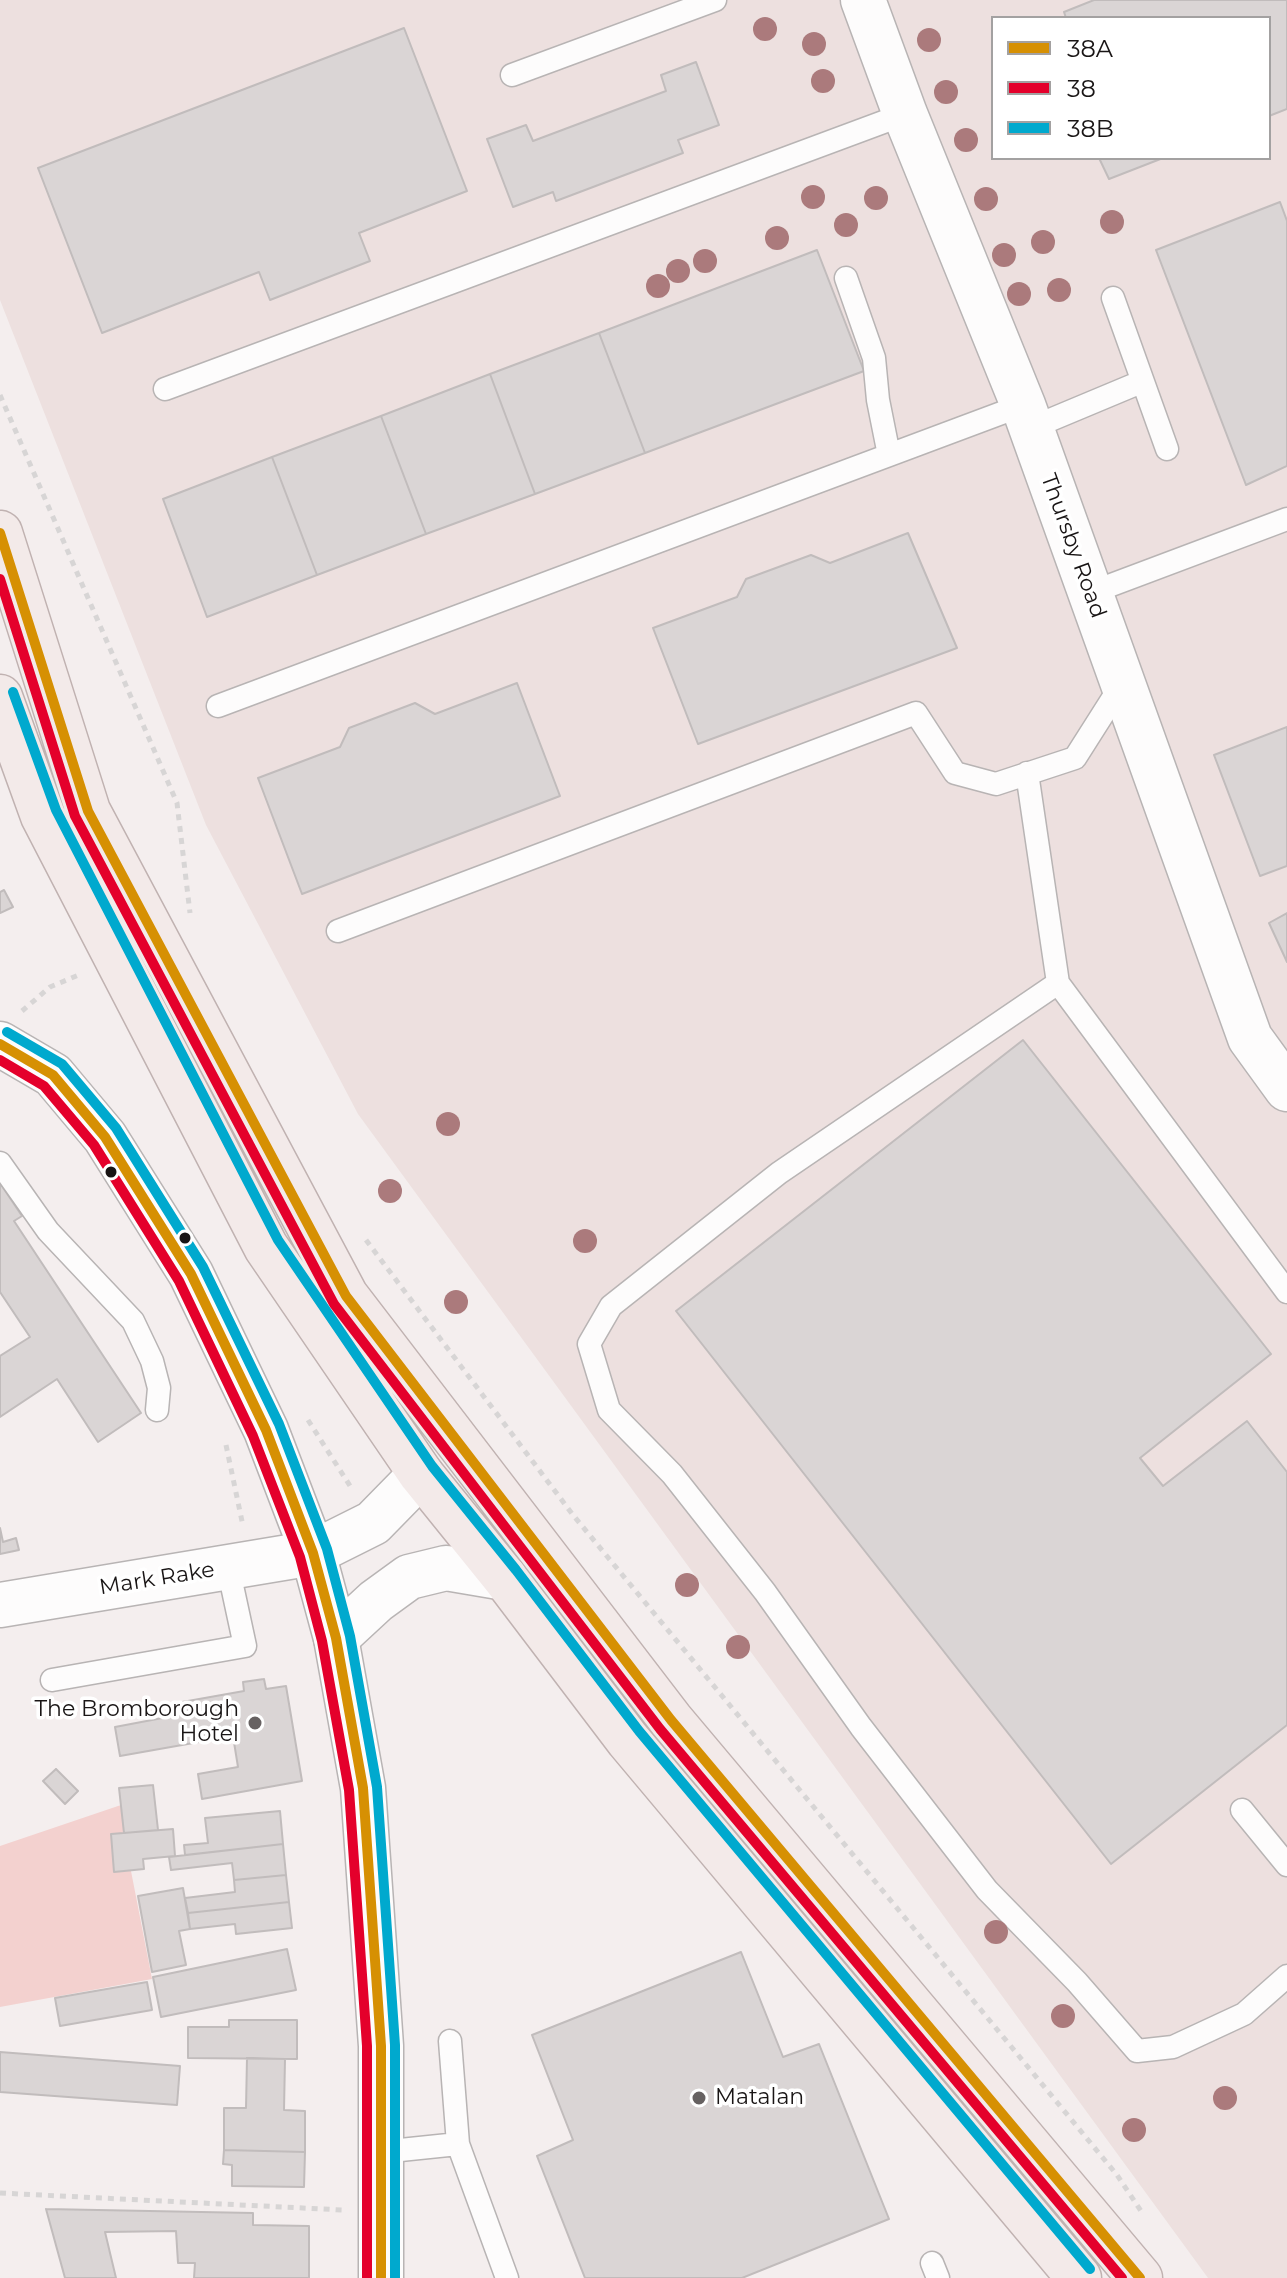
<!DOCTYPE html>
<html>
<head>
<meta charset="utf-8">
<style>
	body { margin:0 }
	#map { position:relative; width:1287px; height:2278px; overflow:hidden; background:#f4eeee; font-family:Montserrat,sans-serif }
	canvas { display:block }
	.legend { position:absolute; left:991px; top:16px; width:280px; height:144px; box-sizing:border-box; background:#fff; border:2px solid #a3a1a1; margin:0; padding:10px 14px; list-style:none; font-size:24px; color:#191515 }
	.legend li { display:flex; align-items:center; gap:16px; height:40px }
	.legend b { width:40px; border:2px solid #a3a1a1 }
</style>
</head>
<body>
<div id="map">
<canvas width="1287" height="2278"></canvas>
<ul class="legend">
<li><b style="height:10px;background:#d69003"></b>38A</li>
<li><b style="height:10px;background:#e4002b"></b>38</li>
<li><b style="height:10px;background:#00a9ce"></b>38B</li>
</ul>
</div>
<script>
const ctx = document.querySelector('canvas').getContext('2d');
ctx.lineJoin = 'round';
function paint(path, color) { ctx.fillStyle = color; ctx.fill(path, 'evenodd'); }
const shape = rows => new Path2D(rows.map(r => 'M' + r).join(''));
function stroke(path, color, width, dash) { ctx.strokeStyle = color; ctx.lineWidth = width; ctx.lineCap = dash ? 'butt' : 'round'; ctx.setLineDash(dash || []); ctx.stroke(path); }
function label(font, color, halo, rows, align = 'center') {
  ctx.font = font + ' Montserrat,sans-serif'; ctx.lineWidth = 7; ctx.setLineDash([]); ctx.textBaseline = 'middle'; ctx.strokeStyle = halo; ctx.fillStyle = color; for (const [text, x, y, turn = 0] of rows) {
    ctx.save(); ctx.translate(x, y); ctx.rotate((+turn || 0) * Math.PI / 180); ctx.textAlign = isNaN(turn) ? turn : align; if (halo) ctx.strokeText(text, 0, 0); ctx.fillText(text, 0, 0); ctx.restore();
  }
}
paint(shape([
	[0,0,1287,0,1287,2278,1208,2278,358,1114,206,825,0,300],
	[993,18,1269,18,1269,158,993,158]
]), '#ede0df');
paint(shape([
	[121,1805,124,1833,111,1835,114,1871,131,1871,152,1979,0,2007,0,1846]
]), '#f3d1cf');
const building = shape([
	[1094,0,1287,0,1287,109,1269,116,1269,18,1066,18,1064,12,1094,0],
	[404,28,467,191,359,233,370,261,270,300,259,272,102,333,38,168,404,28],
	[696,62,719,125,678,140,683,153,556,201,553,192,513,207,487,139,526,125,533,141,666,91,661,75,696,62],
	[1099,158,1163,158,1109,179,1099,158],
	[1280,202,1287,221,1287,466,1246,485,1156,250,1280,202],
	[817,250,864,371,645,453,599,333,817,250],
	[599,333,645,453,535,494,490,374,599,333],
	[490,374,535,494,426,534,381,416,490,374],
	[381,416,426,534,317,575,272,457,381,416],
	[272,457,317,575,207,617,163,499,272,457],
	[908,533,957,648,698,744,653,628,737,597,746,579,811,555,830,563,908,533],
	[517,683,560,796,302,894,258,778,340,747,349,728,415,703,435,714,517,683],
	[1287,727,1287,866,1260,876,1214,755,1287,727],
	[4,890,13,907,0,913,0,892,4,890],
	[1287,913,1287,962,1269,923,1287,913],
	[1023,1040,1271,1354,1140,1458,1163,1486,1247,1421,1287,1472,1287,1725,1111,1864,676,1311,1023,1040],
	[0,1183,22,1216,14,1221,141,1413,98,1442,57,1379,0,1417,0,1356,30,1337,0,1292,0,1183],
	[0,1528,3,1542,16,1538,19,1550,0,1554,0,1528],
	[264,1679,266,1689,286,1686,302,1781,202,1799,198,1774,238,1767,233,1736,120,1756,115,1727,173,1716,171,1704,244,1691,243,1682,264,1679],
	[56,1769,78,1791,65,1804,43,1781,56,1769],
	[153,1785,158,1830,124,1833,119,1788,153,1785],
	[280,1811,283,1844,185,1855,184,1845,208,1843,205,1818,280,1811],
	[173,1829,175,1856,143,1859,144,1869,114,1872,111,1834,173,1829],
	[283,1844,286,1875,234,1880,232,1863,171,1870,169,1857,283,1844],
	[286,1875,289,1902,188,1913,185,1898,235,1892,234,1880,286,1875],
	[183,1888,190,1929,179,1931,186,1965,152,1972,138,1896,183,1888],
	[289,1902,292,1928,236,1934,235,1924,190,1929,188,1913,289,1902],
	[287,1949,296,1990,161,2017,153,1977,287,1949],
	[741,1952,783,2057,819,2044,889,2219,742,2278,585,2278,537,2156,573,2140,532,2035,741,1952],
	[147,1982,152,2010,60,2026,55,1998,147,1982],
	[229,2020,297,2020,297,2059,188,2058,188,2027,229,2027,229,2020],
	[0,2052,180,2066,177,2105,0,2092,0,2052],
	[247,2058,285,2059,284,2110,305,2111,305,2152,224,2150,224,2108,246,2108,247,2058],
	[224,2150,305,2152,304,2187,232,2186,232,2165,223,2164,224,2150],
	[46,2209,253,2213,253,2225,309,2226,309,2278,194,2278,195,2263,178,2263,176,2231,105,2232,116,2278,65,2278,46,2209]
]);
paint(building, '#dad5d5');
stroke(building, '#c1bcbc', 2);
const service = shape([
	[512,75,715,0],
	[846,278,874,358,878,400,889,455],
	[1113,298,1167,449],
	[165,389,905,114],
	[1031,428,1141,382],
	[1090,593,1287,519],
	[218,706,1023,405],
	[1027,773,1058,983,1287,1292],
	[338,931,916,713,955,773,996,784,1075,758,1122,684],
	[1058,983,779,1173,611,1306,589,1344,609,1410,672,1474,765,1592,861,1727,987,1890,1077,1982,1137,2051,1173,2047,1244,2014,1287,1976],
	[0,1163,48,1231,133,1321,152,1361,159,1388,157,1410],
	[52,1680,245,1646,228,1567],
	[1242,1810,1287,1865],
	[450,2041,458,2144,507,2278],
	[381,2152,458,2144],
	[932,2263,938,2278]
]);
const minor = shape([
	[863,0,905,114,1023,405,1250,1038,1287,1089],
	[0,1605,313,1553,373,1523,421,1474],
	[336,1638,376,1601,409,1577,446,1568,505,1578]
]);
const tertiary = shape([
	[0,1044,53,1075,105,1137,191,1274,266,1430,313,1553,336,1638,363,1788,381,2046,381,2278]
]);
const trunk = shape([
	[0,533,88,811,346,1296,671,1720,1140,2278],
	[0,697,43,816,266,1247,421,1474,505,1578,628,1740,1079,2278]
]);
stroke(service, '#b8b4b4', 25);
stroke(minor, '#b8b4b4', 47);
stroke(tertiary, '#b8b4b4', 47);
stroke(trunk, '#c0b2b1', 47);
stroke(shape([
	[0,395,177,803,190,913],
	[22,1011,50,987,81,974],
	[366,1240,573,1515,1117,2175,1143,2214],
	[308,1420,352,1489],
	[226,1445,243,1526],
	[0,2193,343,2210]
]), '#d7d5d5', 5, [6, 6]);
stroke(service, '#fdfcfc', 22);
stroke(minor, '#fdfcfc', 44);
stroke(tertiary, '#fdfcfc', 44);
stroke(trunk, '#f3eae9', 44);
stroke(shape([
	[0,533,88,811,346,1296,671,1720,1140,2278],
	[0,1044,53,1075,105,1137,191,1274,266,1430,313,1553,336,1638,363,1788,381,2046,381,2278]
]), '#d69003', 10);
stroke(shape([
	[0,579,75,816,334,1304,660,1729,1122,2278],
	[0,1060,44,1086,94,1145,179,1281,253,1436,300,1557,322,1641,349,1790,367,2046,367,2278]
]), '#e4002b', 10);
stroke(shape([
	[13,692,56,810,278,1240,432,1466,516,1570,639,1731,1090,2269],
	[7,1032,62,1064,116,1128,203,1267,279,1424,327,1549,350,1636,377,1787,395,2045,395,2278]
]), '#00a9ce', 10);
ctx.fillStyle = '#ab7a7c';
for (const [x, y] of [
	[765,29],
	[929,40],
	[814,44],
	[823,81],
	[946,92],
	[966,140],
	[813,197],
	[876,198],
	[986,199],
	[1112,222],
	[846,225],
	[777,238],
	[1043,242],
	[1004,255],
	[705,261],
	[678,271],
	[658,286],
	[1059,290],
	[1019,294],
	[448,1124],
	[390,1191],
	[585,1241],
	[456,1302],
	[687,1585],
	[738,1647],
	[996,1932],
	[1063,2016],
	[1225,2098],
	[1134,2130]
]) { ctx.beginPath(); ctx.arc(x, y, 12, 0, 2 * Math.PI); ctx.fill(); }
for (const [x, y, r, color] of [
	[111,1172,7,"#191515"],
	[185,1238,7,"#191515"],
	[255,1723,8,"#666161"],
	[699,2098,8,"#666161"]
]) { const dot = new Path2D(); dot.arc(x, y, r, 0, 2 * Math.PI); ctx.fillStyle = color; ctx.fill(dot); stroke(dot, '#fff', 3); }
label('22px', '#191515', '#fff', [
	["Thursby Road",1073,546,70],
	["Mark Rake",157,1579,-9]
]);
label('22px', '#191515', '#fff', [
	["The Bromborough",239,1710],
	["Hotel",239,1735],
	["Matalan",715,2098,"left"]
], 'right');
</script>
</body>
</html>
